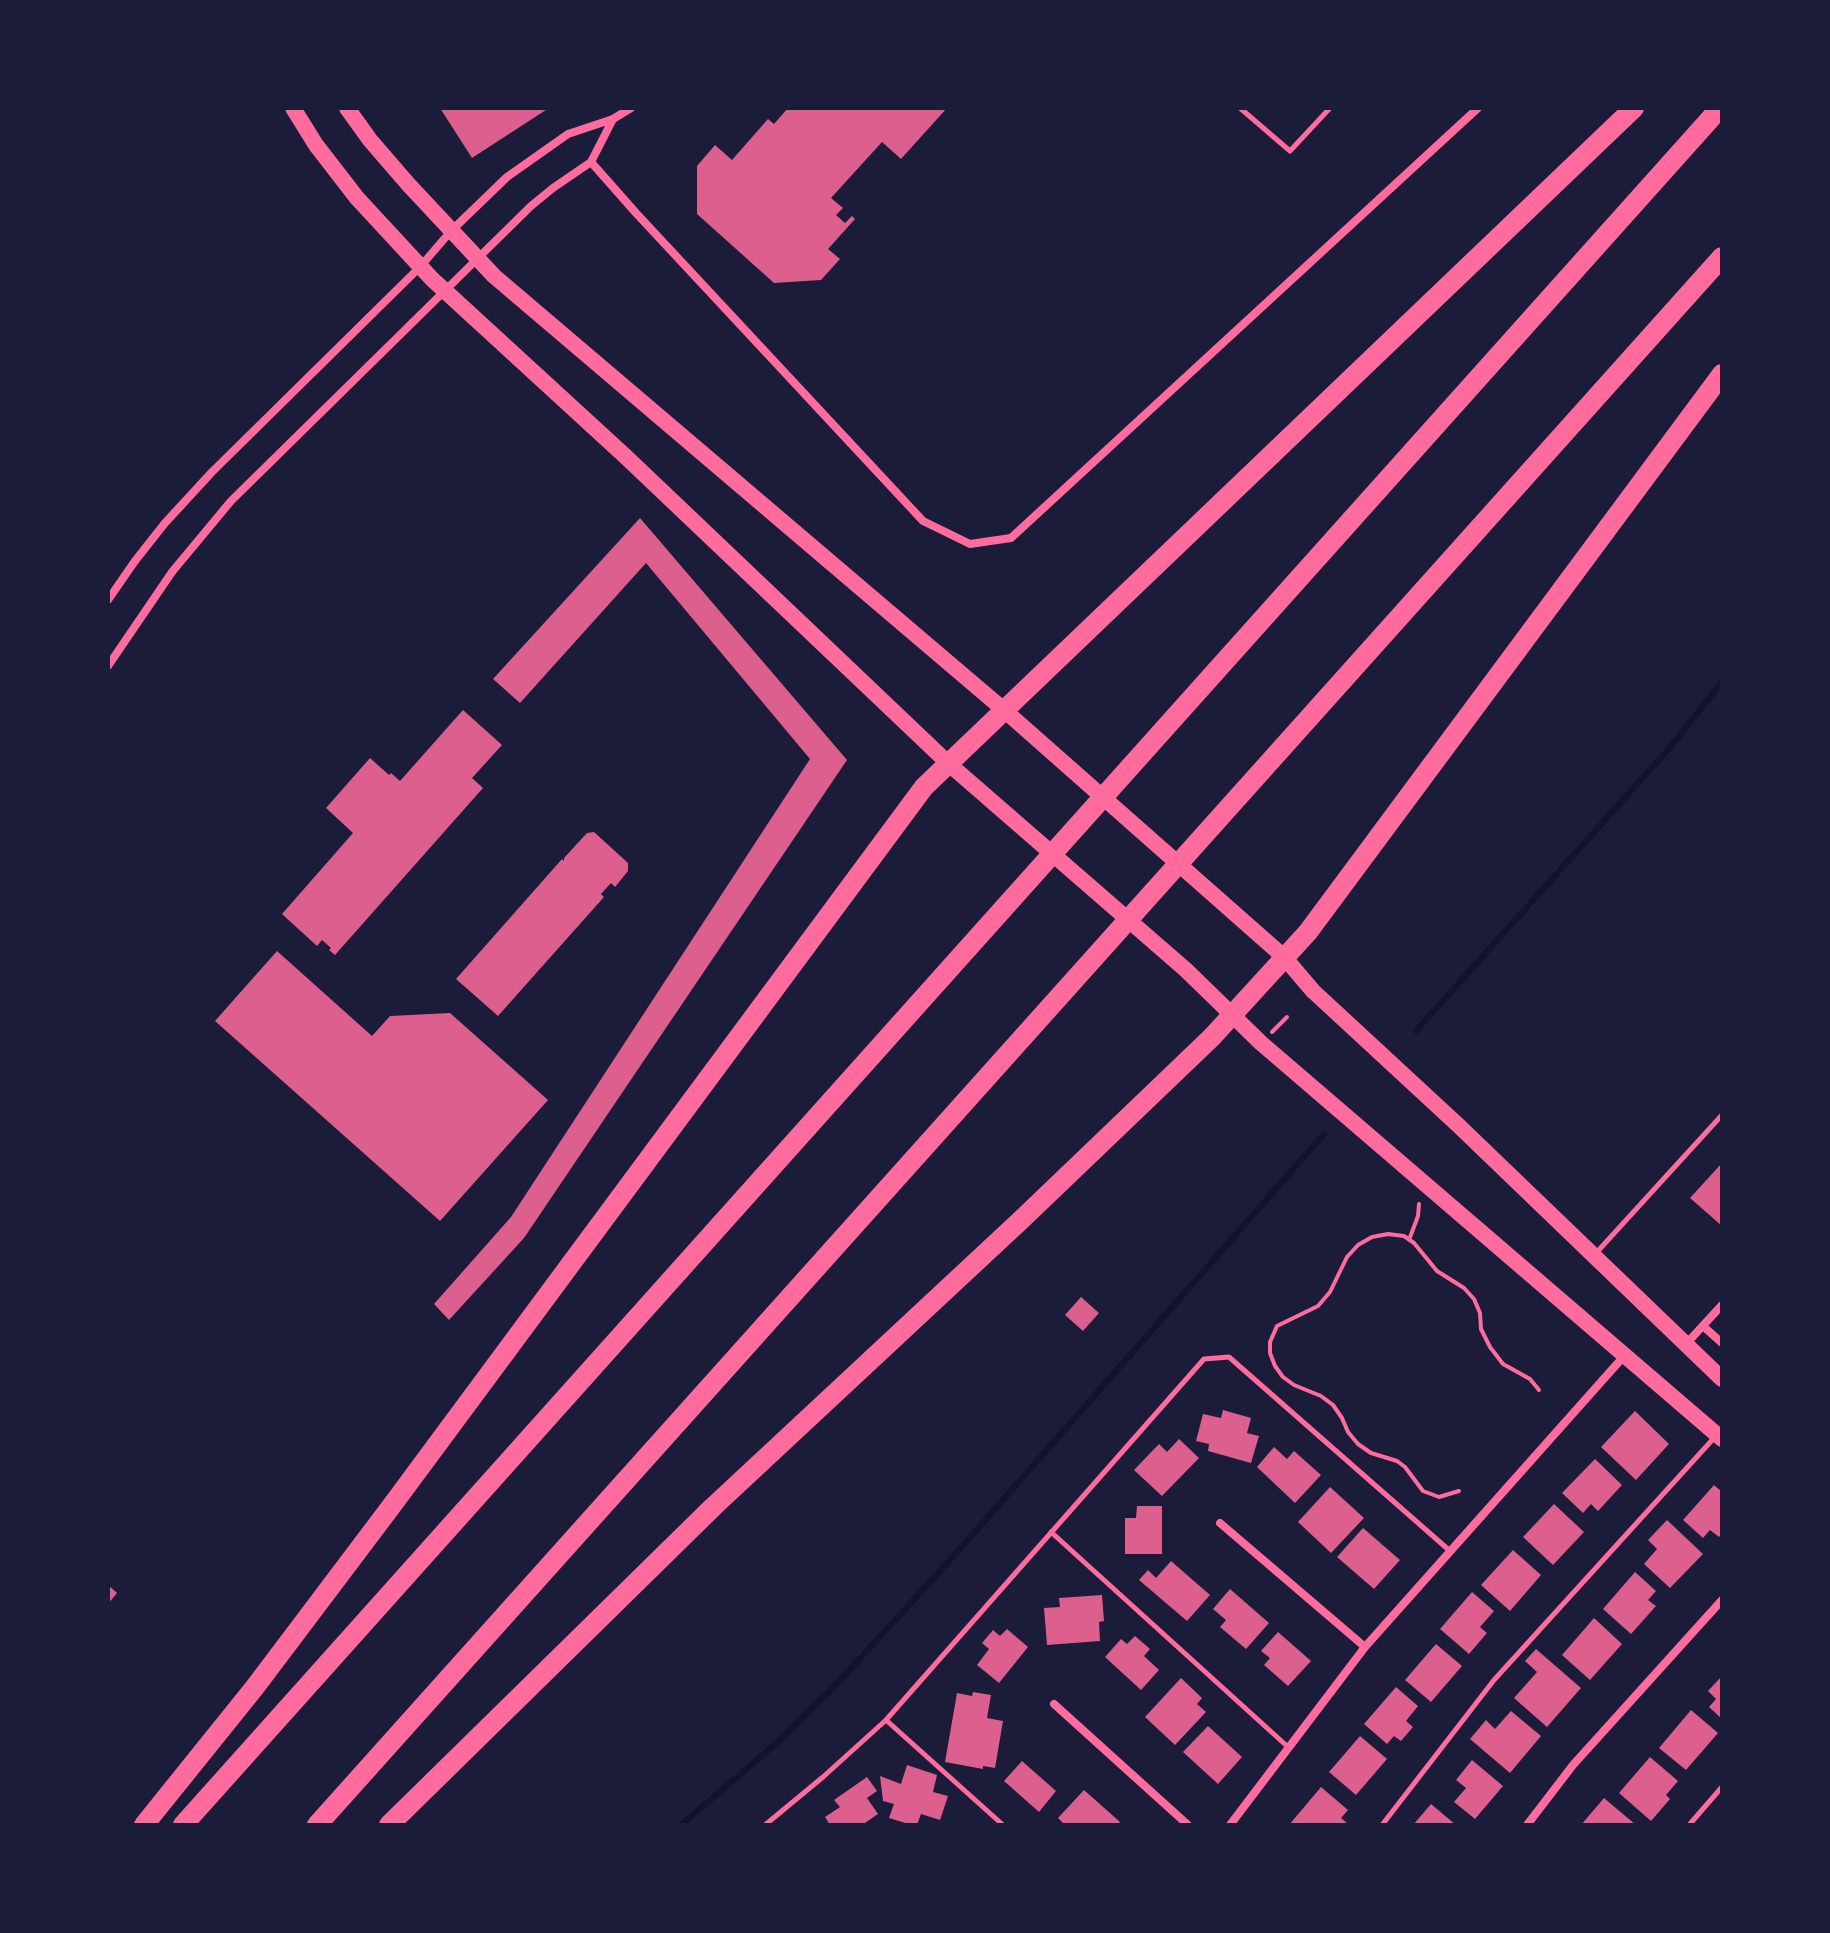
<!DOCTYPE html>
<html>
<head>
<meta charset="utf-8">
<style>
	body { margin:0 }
	#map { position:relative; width:1830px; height:1933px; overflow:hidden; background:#1b1b3a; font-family:Roboto,sans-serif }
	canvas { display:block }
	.frame { position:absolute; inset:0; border:110px solid #1b1b3a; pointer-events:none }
</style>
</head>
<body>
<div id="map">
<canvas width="1830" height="1933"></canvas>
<div class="frame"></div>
</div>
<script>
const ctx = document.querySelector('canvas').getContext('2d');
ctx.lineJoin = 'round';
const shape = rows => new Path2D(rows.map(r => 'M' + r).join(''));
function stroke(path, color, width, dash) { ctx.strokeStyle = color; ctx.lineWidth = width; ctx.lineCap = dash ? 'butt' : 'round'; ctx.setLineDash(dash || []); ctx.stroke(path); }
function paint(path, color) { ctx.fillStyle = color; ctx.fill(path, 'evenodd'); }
stroke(shape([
	[1416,1031,1672,745,1722,682],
	[681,1825,771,1748,832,1689,952,1558,1324,1134]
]), '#12122b', 6);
paint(shape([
	[440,108,549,108,472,158],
	[788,108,947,108,901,159,882,142,831,198,843,208,836,215,845,223,852,216,855,219,828,249,840,259,821,280,774,283,697,214,697,166,715,145,732,160,768,119,774,124],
	[640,518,847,760,524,1238,449,1320,434,1304,511,1217,810,759,646,563,520,703,493,679],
	[463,710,502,745,472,778,483,788,335,955,329,950,331,948,322,940,317,946,282,914,353,833,326,808,370,758,389,775,391,773,400,781],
	[594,832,628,863,628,871,615,887,611,883,601,894,604,897,498,1016,456,979,562,859,564,861,564,858,587,833],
	[277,951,372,1036,390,1016,450,1013,548,1100,440,1221,215,1021],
	[1722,1163,1722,1226,1690,1198],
	[1081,1297,1099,1313,1083,1331,1065,1315],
	[1223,1410,1251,1418,1247,1433,1259,1436,1251,1463,1208,1451,1209,1444,1196,1441,1203,1414,1221,1418],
	[1635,1411,1669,1444,1636,1480,1601,1447],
	[1179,1439,1199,1458,1162,1496,1134,1470,1159,1444,1167,1452],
	[1274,1447,1287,1459,1294,1451,1321,1475,1295,1503,1257,1467],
	[1595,1459,1622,1485,1598,1511,1591,1504,1583,1513,1562,1493],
	[1714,1485,1722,1492,1722,1533,1719,1537,1710,1530,1703,1538,1683,1520],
	[1330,1487,1364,1518,1331,1553,1298,1522],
	[1554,1504,1584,1532,1553,1565,1523,1537],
	[1137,1506,1162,1506,1162,1554,1125,1554,1125,1518,1136,1518],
	[1667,1520,1703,1554,1670,1588,1644,1564,1657,1549,1648,1540],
	[1363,1528,1400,1560,1374,1589,1337,1557],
	[1513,1550,1541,1575,1510,1611,1481,1585],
	[1171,1561,1210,1595,1187,1621,1139,1580,1148,1570,1156,1578],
	[1635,1572,1656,1591,1648,1600,1656,1606,1631,1634,1603,1609],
	[108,1585,117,1593,108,1604],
	[1230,1589,1269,1623,1246,1649,1220,1627,1226,1620,1213,1609],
	[1472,1592,1494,1611,1480,1627,1487,1633,1469,1654,1440,1629],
	[1102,1595,1104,1621,1099,1622,1100,1641,1047,1645,1044,1608,1060,1607,1059,1598],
	[1594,1618,1622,1644,1590,1680,1562,1655],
	[1007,1629,1028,1647,999,1683,977,1665,989,1649,982,1643,993,1630,1000,1636],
	[1278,1632,1311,1661,1288,1686,1264,1665,1270,1658,1261,1651],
	[1135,1636,1150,1649,1144,1656,1159,1670,1141,1690,1105,1657,1121,1639,1127,1644],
	[1436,1644,1462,1666,1431,1702,1405,1680],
	[1536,1649,1581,1688,1547,1727,1514,1698,1537,1672,1525,1661],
	[1722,1676,1722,1719,1709,1707,1716,1699,1708,1691],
	[1181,1678,1202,1698,1197,1704,1206,1712,1175,1745,1145,1717],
	[1396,1687,1418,1706,1406,1721,1413,1727,1401,1741,1394,1736,1387,1744,1364,1724],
	[973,1692,991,1695,987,1718,1003,1721,995,1768,983,1766,983,1769,945,1762,957,1693,972,1696],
	[1691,1710,1718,1733,1686,1770,1659,1748],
	[1511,1711,1541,1736,1510,1773,1470,1739,1486,1720,1495,1729],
	[1208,1726,1242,1757,1218,1784,1183,1752],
	[1360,1736,1387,1759,1356,1795,1329,1772],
	[1650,1757,1678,1781,1666,1795,1670,1799,1651,1821,1619,1793],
	[1472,1760,1503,1786,1475,1819,1454,1802,1466,1788,1456,1780],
	[1022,1761,1056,1791,1039,1812,1004,1781],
	[907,1765,937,1775,933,1792,948,1796,940,1820,921,1814,917,1825,912,1825,889,1818,894,1804,883,1801,880,1776,901,1784],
	[867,1777,877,1791,867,1798,878,1814,862,1825,830,1825,825,1817,840,1807,834,1800],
	[1321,1787,1348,1810,1341,1818,1347,1823,1345,1825,1289,1825],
	[1084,1790,1120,1822,1117,1825,1065,1825,1058,1818],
	[1604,1798,1636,1825,1581,1825],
	[1431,1804,1456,1825,1413,1825]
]), '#dd5f8e');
stroke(shape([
	[1272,1032,1287,1017],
	[1409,1240,1418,1216,1419,1204],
	[1459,1491,1439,1497,1423,1491,1405,1467,1397,1461,1371,1453,1358,1444,1348,1432,1342,1418,1333,1405,1321,1396,1294,1385,1283,1377,1275,1366,1270,1353,1270,1342,1277,1326,1318,1306,1330,1292,1347,1257,1358,1245,1372,1237,1388,1234,1404,1236,1414,1243,1437,1271,1464,1288,1474,1299,1480,1313,1481,1329,1490,1347,1503,1364,1530,1379,1539,1390]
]), '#ff6b9d', 4);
stroke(shape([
	[1240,108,1290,151,1330,108],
	[1597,1252,1722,1115],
	[1051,1532,1288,1747],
	[886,1720,1003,1825],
	[765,1825,823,1777,886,1720,1204,1359,1229,1357,1450,1551],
	[1382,1825,1494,1680,1714,1438],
	[1689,1825,1722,1787]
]), '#ff6b9d', 5);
stroke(shape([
	[591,162,636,213,923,521,970,544,1011,538,1478,108],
	[108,600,135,561,165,523,212,472,420,267,451,231,507,177,568,134,613,119,631,108],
	[108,666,172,572,231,501,531,206,553,188,591,162,613,119],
	[1703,1326,1722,1343],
	[1687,1343,1722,1305],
	[1220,1523,1365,1647],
	[1054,1704,1188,1825],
	[1230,1825,1365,1647,1625,1355],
	[1527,1825,1573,1765,1722,1600]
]), '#ff6b9d', 8);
stroke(shape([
	[293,108,316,145,357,198,432,279,625,456,949,764,1186,970,1261,1043,1722,1439],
	[347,108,370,140,408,184,494,276,1004,710,1284,957,1313,991,1459,1126,1722,1379]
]), '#ff6b9d', 16);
stroke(shape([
	[144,1825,255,1687,393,1504,924,787,1634,108],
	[183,1825,1720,108],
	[317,1825,1722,257],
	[389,1825,713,1507,1021,1220,1212,1037,1308,932,1722,374]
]), '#ff6b9d', 20);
</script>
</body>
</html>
